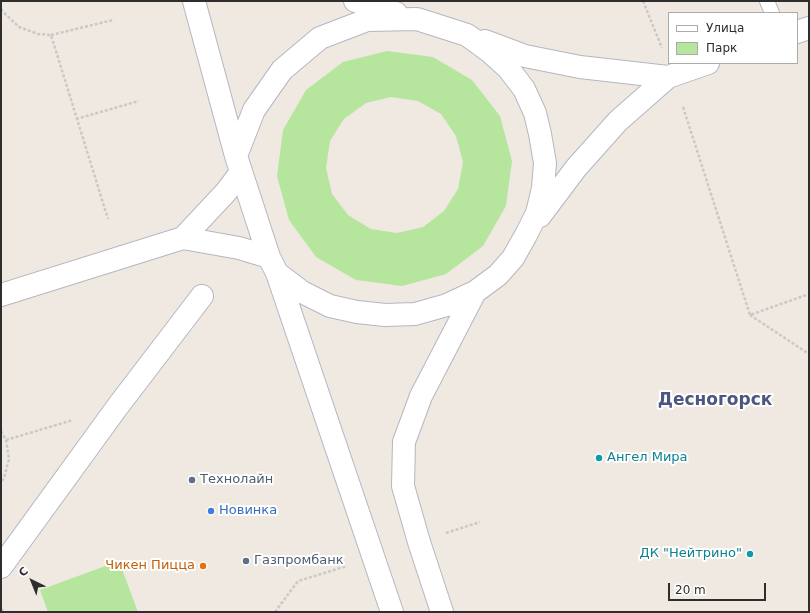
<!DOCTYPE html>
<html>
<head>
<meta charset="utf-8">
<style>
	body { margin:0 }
	#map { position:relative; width:810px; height:613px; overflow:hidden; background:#efe9e1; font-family:"DejaVu Sans",sans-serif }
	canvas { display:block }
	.frame { position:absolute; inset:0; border:2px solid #2e2e2e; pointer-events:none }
	.legend { position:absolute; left:668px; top:12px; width:130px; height:52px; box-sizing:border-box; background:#fff; border:1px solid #ababab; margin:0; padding:5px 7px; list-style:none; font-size:12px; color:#2e2e2e }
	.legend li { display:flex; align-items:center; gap:8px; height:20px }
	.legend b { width:20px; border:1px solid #ababab }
	.north { position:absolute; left:12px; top:561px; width:40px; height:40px; -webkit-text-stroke:3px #fff; paint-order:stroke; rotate:317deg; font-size:11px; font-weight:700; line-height:16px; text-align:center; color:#2e2e2e }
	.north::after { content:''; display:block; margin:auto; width:14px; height:18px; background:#2e2e2e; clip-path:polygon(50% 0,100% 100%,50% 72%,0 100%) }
	.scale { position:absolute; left:668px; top:583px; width:98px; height:18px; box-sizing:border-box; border:2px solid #2e2e2e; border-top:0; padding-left:5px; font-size:12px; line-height:14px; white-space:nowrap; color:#2e2e2e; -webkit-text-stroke:3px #fff; paint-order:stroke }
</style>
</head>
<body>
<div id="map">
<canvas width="810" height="613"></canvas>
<div class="frame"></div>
<ul class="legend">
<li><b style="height:5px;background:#fff"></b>Улица</li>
<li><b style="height:11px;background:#b6e59e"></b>Парк</li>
</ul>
<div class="north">С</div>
<div class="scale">20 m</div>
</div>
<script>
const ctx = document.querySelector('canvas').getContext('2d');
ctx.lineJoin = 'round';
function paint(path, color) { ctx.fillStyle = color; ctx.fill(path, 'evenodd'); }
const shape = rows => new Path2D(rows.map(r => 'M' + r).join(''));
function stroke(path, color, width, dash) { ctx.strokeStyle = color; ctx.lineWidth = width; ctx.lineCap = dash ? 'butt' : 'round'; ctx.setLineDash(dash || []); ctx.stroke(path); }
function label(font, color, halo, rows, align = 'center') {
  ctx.font = font + ' "DejaVu Sans",sans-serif'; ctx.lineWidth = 4; ctx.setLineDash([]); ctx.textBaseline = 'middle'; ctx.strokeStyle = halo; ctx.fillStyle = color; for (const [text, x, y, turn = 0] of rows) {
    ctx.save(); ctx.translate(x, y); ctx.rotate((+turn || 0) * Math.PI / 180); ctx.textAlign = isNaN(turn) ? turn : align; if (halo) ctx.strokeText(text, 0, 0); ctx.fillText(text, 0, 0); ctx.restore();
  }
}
paint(shape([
	[387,51,433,57,472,80,500,116,512,161,506,206,483,246,446,274,402,286,356,280,316,257,289,220,277,176,283,130,306,90,343,62],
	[391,97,418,101,441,114,456,136,463,162,458,189,444,211,423,227,397,233,371,229,348,215,332,194,326,168,330,141,344,119,366,103],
	[119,561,138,612,48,612,40,590]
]), '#b6e59e');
const service = shape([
	[767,1,772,13]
]);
const pedestrian = shape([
	[1,567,118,406,202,296]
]);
const tertiary = shape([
	[194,1,236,156],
	[355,1,396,13],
	[417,19,467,35,489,51,508,68,524,89,535,113,540,134,545,163,543,188,537,213,526,235,513,258,498,275,475,292,447,305,415,314,385,315,357,312,330,306,302,292,277,273,269,257,236,156,254,110,282,70,320,38,367,20,417,19],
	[797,32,809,28],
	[485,41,525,56,580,67,668,77],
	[540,216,576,168,618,121,668,77,708,63],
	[183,238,226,192,241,172],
	[277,273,392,612],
	[1,295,183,238,239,248,269,257],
	[442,612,419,542,403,486,404,442,421,396,475,292]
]);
stroke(service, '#b4b7c1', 16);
stroke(pedestrian, '#b4b7c1', 24);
stroke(tertiary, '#b4b7c1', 24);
stroke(shape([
	[643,1,662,48],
	[1,9,3,12,19,27,38,34,51,35,108,219],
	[51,35,113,20],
	[683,107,750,315,809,294],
	[76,119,139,101],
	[750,315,809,354],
	[1,431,6,440,9,459,4,478,1,482],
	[6,440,73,420],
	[446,533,480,522],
	[1,609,5,612],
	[275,612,298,581,347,566]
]), '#c9c9c9', 2.5, [3, 2]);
stroke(service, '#fff', 14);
stroke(pedestrian, '#fff', 22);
stroke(tertiary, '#fff', 22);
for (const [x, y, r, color] of [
	[599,458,4,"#0f9aa8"],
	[192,480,4,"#5c6f8a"],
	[211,511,4,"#3f7fe0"],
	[750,554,4,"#0f9aa8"],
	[246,561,4,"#5c6f8a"],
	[203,566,4,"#e8710a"]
]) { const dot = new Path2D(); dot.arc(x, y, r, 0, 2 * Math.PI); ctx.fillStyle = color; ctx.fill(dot); stroke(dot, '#fff', 1.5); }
label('13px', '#0d838f', '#fff', [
	["Ангел Мира",607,458],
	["ДК \"Нейтрино\"",742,554,"right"]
], 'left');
label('13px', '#4e5e75', '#fff', [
	["Технолайн",200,480],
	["Газпромбанк",254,561]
], 'left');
label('13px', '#366cbe', '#fff', [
	["Новинка",219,511]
], 'left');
label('13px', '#c56008', '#fff', [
	["Чикен Пицца",195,566]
], 'right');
label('bold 17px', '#4d5680', '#fff', [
	["Десногорск",715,401]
]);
</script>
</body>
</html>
